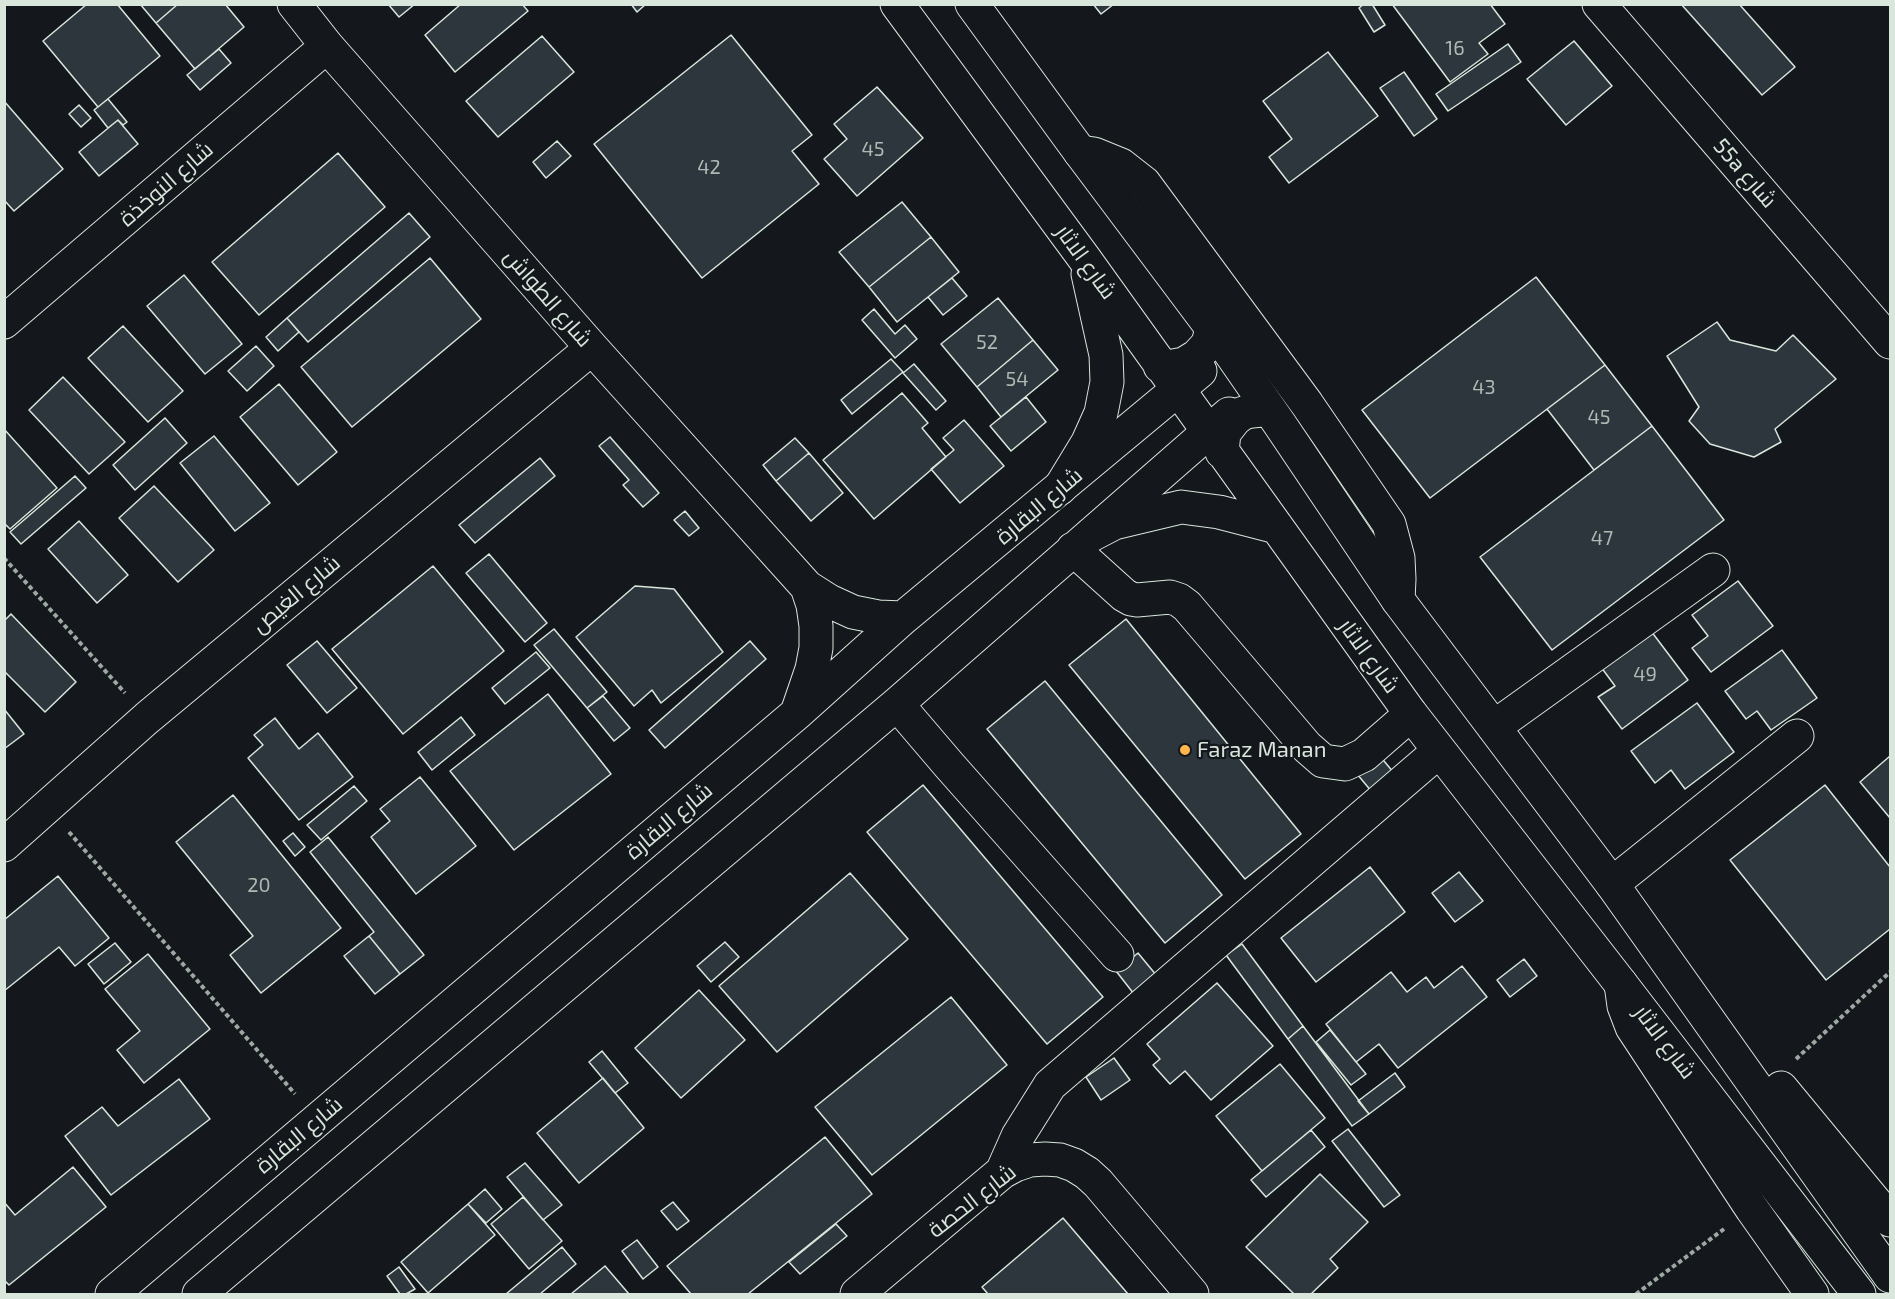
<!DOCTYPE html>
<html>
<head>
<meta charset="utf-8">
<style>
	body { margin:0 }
	#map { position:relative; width:1895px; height:1299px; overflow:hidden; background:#14181c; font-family:"Exo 2",sans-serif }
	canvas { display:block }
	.frame { position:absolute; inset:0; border:6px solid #d8e6dc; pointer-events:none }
</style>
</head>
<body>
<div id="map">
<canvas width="1895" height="1299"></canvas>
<div class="frame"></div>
</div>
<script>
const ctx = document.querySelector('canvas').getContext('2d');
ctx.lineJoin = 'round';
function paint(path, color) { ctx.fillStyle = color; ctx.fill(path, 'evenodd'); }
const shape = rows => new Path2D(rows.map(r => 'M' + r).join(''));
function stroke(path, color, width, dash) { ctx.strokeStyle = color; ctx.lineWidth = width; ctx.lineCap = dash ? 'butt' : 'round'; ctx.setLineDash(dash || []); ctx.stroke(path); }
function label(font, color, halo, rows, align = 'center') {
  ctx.font = font + ' "Exo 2",Cairo,sans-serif'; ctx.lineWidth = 4.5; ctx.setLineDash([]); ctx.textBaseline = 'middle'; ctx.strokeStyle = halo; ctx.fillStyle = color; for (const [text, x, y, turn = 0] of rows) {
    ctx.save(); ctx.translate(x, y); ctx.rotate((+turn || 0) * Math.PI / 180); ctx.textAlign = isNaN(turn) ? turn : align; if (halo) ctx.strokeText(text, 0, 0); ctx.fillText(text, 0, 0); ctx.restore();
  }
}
const building = shape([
	[87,4,117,4,160,56,98,107,43,41,87,4],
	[140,4,178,4,156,23,140,4],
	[178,4,225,4,244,27,195,69,156,23,178,4],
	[388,4,415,4,399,17,388,4],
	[461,4,522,4,528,11,455,72,425,35,461,4],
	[631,4,646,4,637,12,631,4],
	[1093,4,1114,4,1101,14,1093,4],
	[1364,4,1372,4,1385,25,1374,32,1359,8,1364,4],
	[1392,4,1490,4,1505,24,1479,43,1488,54,1450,82,1392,4],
	[1681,4,1739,4,1795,67,1762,95,1681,4],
	[731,35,812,135,792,151,819,184,702,278,594,144,731,35],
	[542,36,574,72,498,137,466,101,542,36],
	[1574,41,1612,86,1566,125,1527,79,1574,41],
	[1508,44,1521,62,1448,111,1436,94,1508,44],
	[219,49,231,63,200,90,187,75,219,49],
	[1328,52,1378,116,1289,183,1269,157,1292,139,1263,101,1328,52],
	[1404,72,1437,119,1414,136,1380,88,1404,72],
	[877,87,923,138,857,196,824,159,847,139,834,124,877,87],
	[108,99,127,122,123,125,118,120,108,128,94,110,108,99],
	[4,101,63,169,14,211,4,200,4,101],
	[79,105,91,118,81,127,69,114,79,105],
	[118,120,138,144,99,176,79,152,118,120],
	[557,141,571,156,546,178,533,162,557,141],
	[338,153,385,207,259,315,212,262,338,153],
	[902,202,931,237,869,287,839,252,902,202],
	[409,213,430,237,308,342,287,318,409,213],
	[931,237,959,272,897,322,869,287,931,237],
	[430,258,481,319,352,427,301,367,430,258],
	[184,275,242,344,205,374,147,306,184,275],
	[1536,277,1605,365,1430,498,1362,410,1536,277],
	[952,278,967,296,943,315,928,297,952,278],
	[998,298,1033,340,977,387,941,344,998,298],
	[874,309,895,334,905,325,917,339,895,358,862,320,874,309],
	[287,318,299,332,278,351,266,337,287,318],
	[1717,322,1730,340,1776,351,1793,335,1836,379,1775,429,1781,442,1754,457,1710,444,1689,421,1699,407,1667,356,1717,322],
	[123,326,183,391,148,422,88,358,123,326],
	[1033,340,1058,370,1001,417,977,387,1033,340],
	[256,346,274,366,247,391,228,371,256,346],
	[891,359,903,372,852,414,841,400,891,359],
	[914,364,946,401,936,410,903,373,914,364],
	[1605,365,1652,426,1594,470,1547,409,1605,365],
	[63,377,125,442,89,474,29,410,63,377],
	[279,384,337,452,298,485,240,417,279,384],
	[902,393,928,423,922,428,946,457,874,519,823,460,902,393],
	[1026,397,1046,422,1011,451,990,426,1026,397],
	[165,418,187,443,135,490,113,465,165,418],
	[964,420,1004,466,960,503,931,469,954,450,943,438,964,420],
	[1652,426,1724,520,1552,650,1480,557,1652,426],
	[4,429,57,488,10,529,4,523,4,429],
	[214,436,270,503,235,531,180,463,214,436],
	[610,437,659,493,643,507,623,485,629,480,599,446,610,437],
	[795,438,809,453,776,481,763,465,795,438],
	[809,453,843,493,811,521,776,481,809,453],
	[540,458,555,476,475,543,459,525,540,458],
	[75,476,86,488,21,544,10,532,75,476],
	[154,486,214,550,178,582,119,518,154,486],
	[685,511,699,528,689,536,674,520,685,511],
	[79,521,128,575,97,603,48,549,79,521],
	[489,554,547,623,525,642,466,573,489,554],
	[433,566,504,651,403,734,332,649,433,566],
	[1738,581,1773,626,1711,672,1692,648,1708,636,1692,615,1738,581],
	[635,586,674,589,723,652,661,703,652,690,634,706,576,637,635,586],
	[11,614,76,682,45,712,4,671,4,621,11,614],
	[1126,619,1301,834,1245,879,1069,665,1126,619],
	[554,629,607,692,587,708,534,645,554,629],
	[1651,631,1688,680,1622,729,1598,697,1615,686,1601,667,1651,631],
	[317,641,357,688,327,713,287,665,317,641],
	[750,641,766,659,665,748,649,730,750,641],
	[1782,650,1817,698,1771,730,1757,711,1746,719,1725,691,1782,650],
	[536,652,550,668,505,704,492,688,536,652],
	[1045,681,1222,895,1165,943,987,729,1045,681],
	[548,694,611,774,514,850,450,771,548,694],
	[603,696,630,728,614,741,587,708,603,696],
	[1697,703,1734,752,1685,789,1671,770,1655,783,1631,751,1697,703],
	[4,709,24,734,4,749,4,709],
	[461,717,475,735,432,770,418,752,461,717],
	[275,718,299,749,318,733,353,777,299,820,248,758,263,745,254,735,275,718],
	[1379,755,1394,773,1372,792,1357,774,1379,755],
	[1890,756,1890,818,1860,782,1890,756],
	[420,777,476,846,416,894,371,837,390,821,380,809,420,777],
	[923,785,1103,997,1047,1044,867,832,923,785],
	[1825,785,1890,867,1890,929,1826,980,1730,860,1825,785],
	[354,786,367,801,321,840,307,825,354,786],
	[233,795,341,928,261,993,230,955,253,936,176,842,233,795],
	[293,833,305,847,295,856,283,841,293,833],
	[328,837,424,955,400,974,369,936,374,932,310,852,328,837],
	[1370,867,1405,912,1316,982,1281,938,1370,867],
	[1459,872,1483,901,1455,922,1432,893,1459,872],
	[850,873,908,939,777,1052,719,986,850,873],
	[58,876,109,938,75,966,59,947,4,991,4,920,58,876],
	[369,936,400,974,375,994,344,956,369,936],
	[725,942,739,957,711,982,697,966,725,942],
	[115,943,131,962,104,984,88,964,115,943],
	[1242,944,1303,1026,1288,1039,1226,955,1242,944],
	[1138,953,1157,976,1134,994,1116,971,1138,953],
	[148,954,210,1029,144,1083,117,1050,140,1031,105,989,148,954],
	[1524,959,1537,976,1510,997,1497,980,1524,959],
	[1462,966,1487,997,1398,1068,1379,1044,1356,1062,1326,1024,1391,972,1407,992,1426,977,1434,988,1462,966],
	[1217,983,1273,1046,1211,1100,1185,1071,1170,1084,1153,1065,1160,1059,1147,1044,1217,983],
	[699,990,745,1040,681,1098,635,1048,699,990],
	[951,997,1007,1065,872,1175,815,1107,951,997],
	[1303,1026,1369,1114,1352,1126,1288,1039,1303,1026],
	[1330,1030,1366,1074,1351,1085,1316,1042,1330,1030],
	[602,1051,628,1083,615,1093,589,1062,602,1051],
	[1114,1058,1130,1080,1101,1100,1086,1077,1114,1058],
	[1280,1064,1325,1118,1262,1171,1216,1116,1280,1064],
	[1395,1073,1405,1087,1369,1114,1358,1101,1395,1073],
	[603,1078,644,1128,579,1183,537,1133,603,1078],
	[179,1079,210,1119,111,1195,65,1136,102,1107,118,1126,179,1079],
	[1348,1129,1400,1195,1384,1207,1332,1141,1348,1129],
	[1311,1130,1325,1147,1266,1197,1251,1180,1311,1130],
	[825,1137,872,1194,748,1294,691,1294,667,1266,825,1137],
	[525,1163,562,1205,543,1220,507,1177,525,1163],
	[73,1167,106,1207,9,1285,4,1280,4,1202,15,1215,73,1167],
	[1320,1174,1368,1222,1330,1259,1338,1268,1311,1294,1294,1294,1246,1247,1320,1174],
	[485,1189,502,1209,486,1223,468,1204,485,1189],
	[523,1197,562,1241,529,1269,491,1224,523,1197],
	[673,1202,689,1221,677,1230,661,1211,673,1202],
	[468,1204,495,1235,428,1293,401,1262,468,1204],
	[1063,1218,1128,1294,988,1294,982,1287,1063,1218],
	[836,1224,847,1236,800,1274,789,1262,836,1224],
	[637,1240,658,1267,643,1279,622,1251,637,1240],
	[562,1247,576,1264,540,1294,506,1294,562,1247],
	[605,1266,629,1294,571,1294,605,1266],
	[399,1267,415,1289,406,1294,400,1294,387,1276,399,1267]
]);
paint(building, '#2c363c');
stroke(building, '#d8e6dc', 1.5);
const minor = shape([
	[294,4,327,46,592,348,807,587,829,601,853,612,878,617,903,618],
	[1599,4,1890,342],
	[1080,152,1094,154,1121,165,1144,183,1307,404,1389,524,1398,558,1399,579,1398,600],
	[4,322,327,46],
	[1073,549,1124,595,1131,599,1137,600,1170,597,1179,600,1187,606,1307,747,1323,761,1345,764,1364,755,1411,714],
	[897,704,949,765,1117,955],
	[798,710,812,669,816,648,816,626,813,605,807,587],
	[1494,727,1713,570],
	[4,845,147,718,592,348],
	[1612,884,1797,736],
	[1621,984,1624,1006,1632,1027,1752,1209,1812,1294],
	[1002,1172,1018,1136,1050,1085,1439,751],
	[112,1294,796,714,903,618,1200,371],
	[199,1294,897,704,1229,414],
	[857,1294,1002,1172,1015,1165,1030,1160,1045,1159,1060,1160,1074,1165,1087,1173,1098,1183,1192,1294]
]);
const major = shape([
	[897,4,1084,258,1411,714,1621,984,1859,1294],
	[972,4,1080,152,1227,348,1279,423,1398,600,1612,884,1890,1276],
	[1160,366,1168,367,1184,364,1197,356,1208,344,1212,328],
	[1222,452,1224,433,1235,419,1243,413,1252,411,1262,410,1271,412],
	[1060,488,1088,442,1101,413,1107,382,1106,355,1088,274],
	[1091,535,1114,523,1181,507,1219,512,1277,527],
	[1781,1088,1890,1220]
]);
stroke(minor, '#d8e6dc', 35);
stroke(major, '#d8e6dc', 35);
stroke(shape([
	[4,558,125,693],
	[69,832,295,1094],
	[1796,1059,1890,972],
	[1636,1294,1724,1229]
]), '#9da8a2', 4, [4.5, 3]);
stroke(minor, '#14181c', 33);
stroke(major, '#14181c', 33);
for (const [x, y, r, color] of [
	[1185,750,6,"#ffb74d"]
]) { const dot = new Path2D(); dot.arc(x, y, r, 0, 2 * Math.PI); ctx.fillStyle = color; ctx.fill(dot); stroke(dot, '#14181c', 2); }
label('20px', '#adbab4', null, [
	["16",1455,48],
	["45",873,149],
	["42",709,167],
	["52",987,342],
	["54",1017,379],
	["43",1484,387],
	["45",1599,417],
	["47",1602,538],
	["49",1645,674],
	["20",259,885]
]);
label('22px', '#d8e6dc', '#14181c', [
	["55a شارع",1745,173,49],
	["شارع النوخذة",166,184,-41],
	["شارع الاثار",1086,262,54],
	["شارع الطواش",548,298,49],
	["شارع البقارة",1039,506,-40],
	["شارع الغيص",296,594,-40],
	["شارع الاثار",1369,656,54],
	["شارع البقارة",669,821,-40],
	["شارع الاثار",1665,1042,53],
	["شارع البقارة",299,1135,-40],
	["شارع الحصة",972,1201,-38]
]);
label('22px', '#d8e6dc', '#14181c', [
	["Faraz Manan",1197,750]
], 'left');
</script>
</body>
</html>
